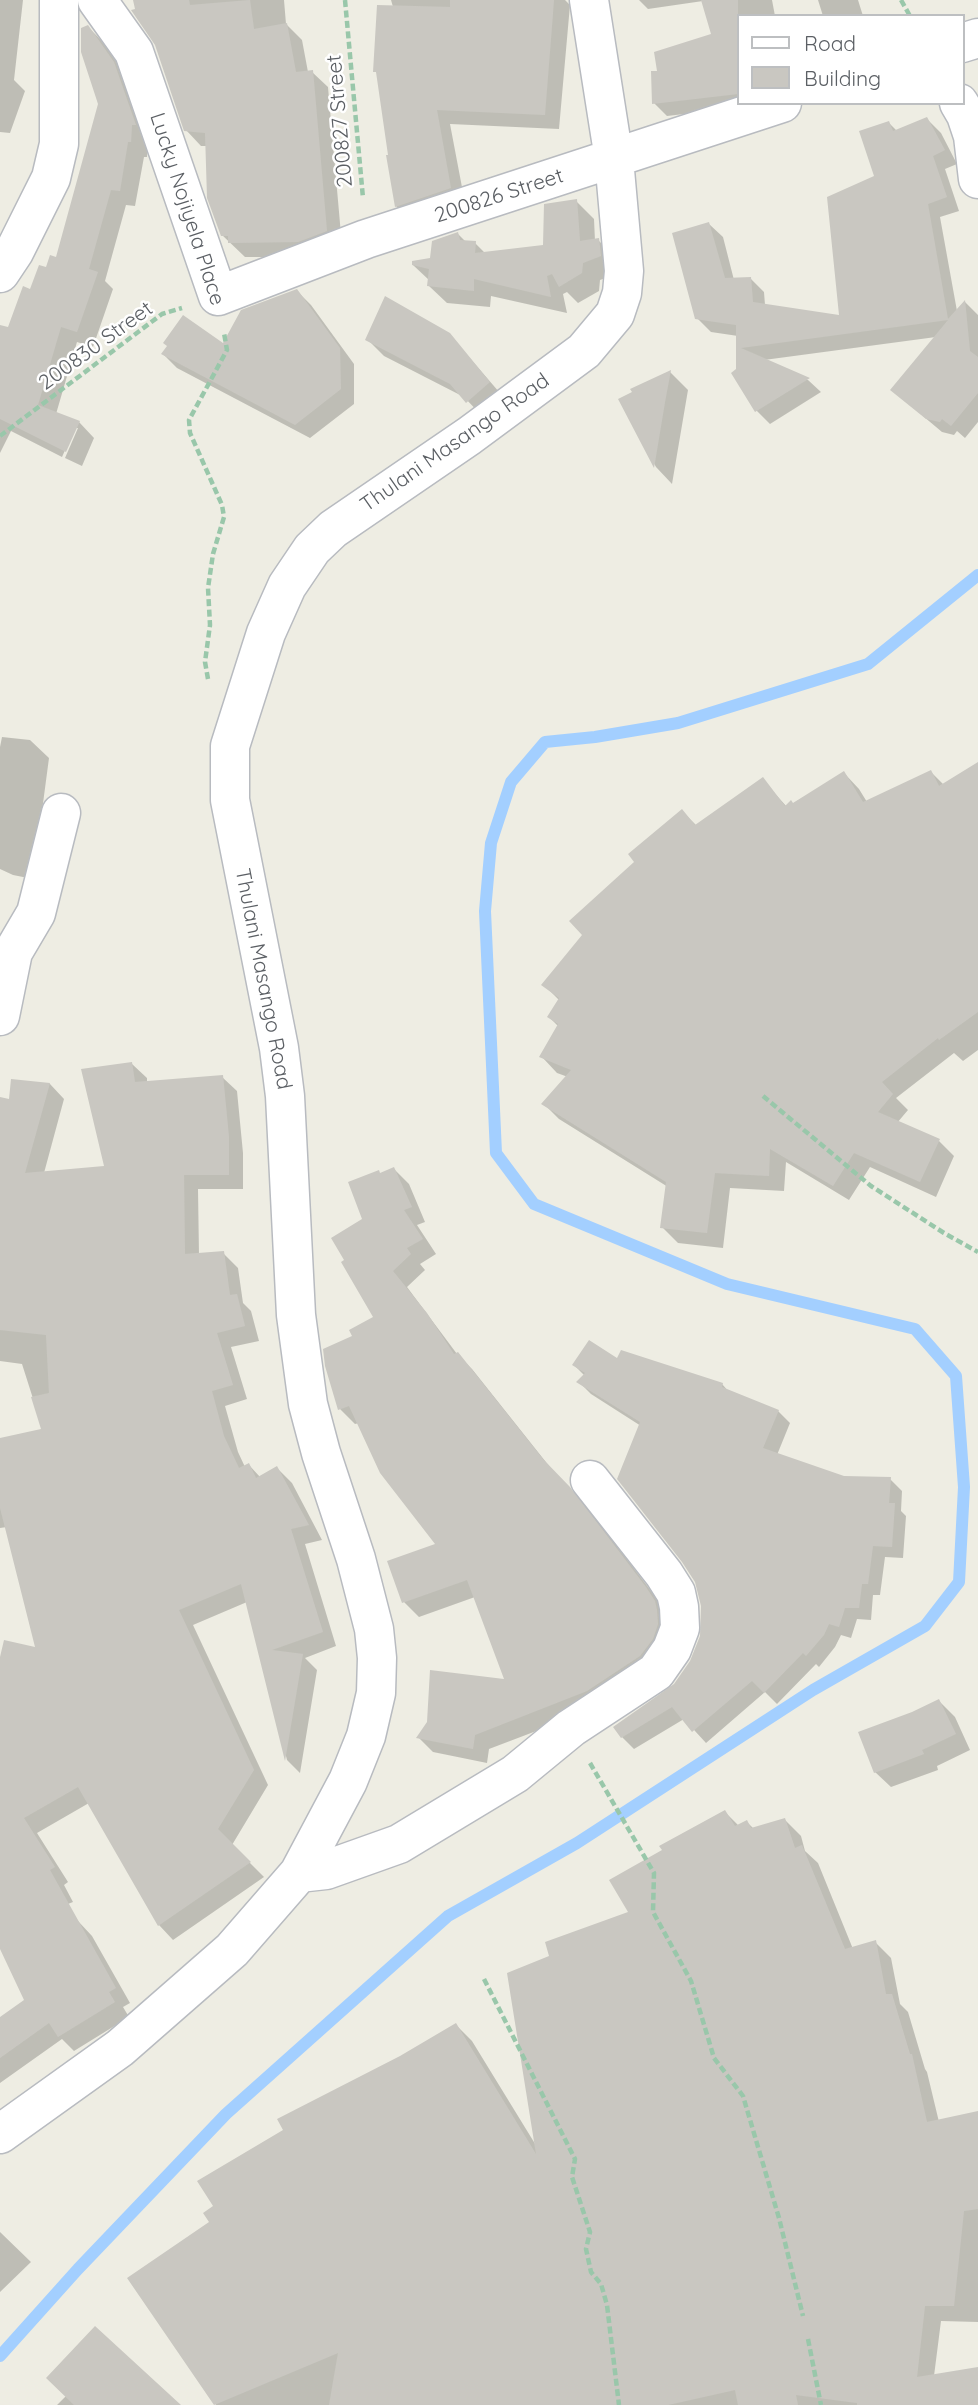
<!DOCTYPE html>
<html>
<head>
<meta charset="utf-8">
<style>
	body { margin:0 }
	#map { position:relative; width:978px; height:2405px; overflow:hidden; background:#eeede3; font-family:Quicksand,sans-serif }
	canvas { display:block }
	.legend { position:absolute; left:737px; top:14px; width:228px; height:91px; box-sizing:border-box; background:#fff; border:2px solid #bdbfc1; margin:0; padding:9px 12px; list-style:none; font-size:21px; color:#5b5f64 }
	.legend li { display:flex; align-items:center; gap:14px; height:35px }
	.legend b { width:35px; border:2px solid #bdbfc1 }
</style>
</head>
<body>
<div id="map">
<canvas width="978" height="2405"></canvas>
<ul class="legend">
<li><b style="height:9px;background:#fff"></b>Road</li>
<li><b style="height:19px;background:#c9c7c1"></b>Building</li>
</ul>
</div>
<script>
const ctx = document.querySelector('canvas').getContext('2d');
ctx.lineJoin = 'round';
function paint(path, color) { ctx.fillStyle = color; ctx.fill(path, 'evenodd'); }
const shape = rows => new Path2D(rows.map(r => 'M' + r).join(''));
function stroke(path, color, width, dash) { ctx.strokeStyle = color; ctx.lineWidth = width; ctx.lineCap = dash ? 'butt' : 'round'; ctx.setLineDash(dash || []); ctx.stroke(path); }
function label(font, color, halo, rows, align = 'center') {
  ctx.font = font + ' Quicksand,sans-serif'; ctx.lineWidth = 5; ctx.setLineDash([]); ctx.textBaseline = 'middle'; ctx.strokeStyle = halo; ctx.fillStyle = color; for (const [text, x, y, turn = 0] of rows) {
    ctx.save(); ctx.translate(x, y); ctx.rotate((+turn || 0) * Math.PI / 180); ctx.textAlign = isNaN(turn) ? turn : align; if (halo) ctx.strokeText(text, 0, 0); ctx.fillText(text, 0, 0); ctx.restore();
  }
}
paint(shape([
	[0,0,23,0,14,80,25,91,10,133,0,132],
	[135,0,284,0,286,24,302,40,308,72,312,72,328,87,342,246,314,257,245,257,222,235,207,146,201,146,186,130,156,44,137,10],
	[391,0,565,0,570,5,559,129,450,124,465,203,411,221,396,206,379,75,375,71,393,7],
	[639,0,772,0,775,16,738,16,738,103,753,106,667,116,654,103,724,71,703,1,648,9],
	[818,0,858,0,863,16,823,16],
	[88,27,104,43,130,80,148,140,147,157,144,157,135,206,126,205,105,281,113,289,93,347,77,342,56,414,79,422,94,438,82,466,65,458,78,428,75,428,62,457,11,431,0,453,0,326,9,329,31,291,57,260,100,104],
	[927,119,941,133,957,164,945,169,959,211,940,217,957,311,965,302,978,315,978,422,965,438,957,431,954,435,942,432,892,390,936,337,764,360,808,380,821,392,770,424,756,410,737,370,738,336,711,332,697,318,709,224,723,237,734,280,751,279,764,292,765,305,841,318,889,123,897,131],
	[576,201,594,219,595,241,598,240,616,258,617,274,600,280,599,291,578,303,567,292,563,294,567,313,491,296,490,307,447,303,429,286,430,281,413,265,432,260,458,234,466,242,475,243,486,254,544,247],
	[297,291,311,305,354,364,354,404,310,438,177,368,163,354,223,346],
	[449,334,506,400,484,418,464,397,384,356,368,340],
	[670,372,688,390,672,484,656,467,620,400],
	[2,737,30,740,49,758,33,879,13,875,0,869,0,747],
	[978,764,978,1050,963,1061,954,1053,896,1098,908,1110,897,1123,939,1141,954,1156,936,1197,870,1167,849,1200,786,1162,784,1191,730,1188,723,1248,678,1243,662,1227,668,1187,559,1119,544,1104,568,1077,557,1073,542,1057,559,1027,549,1017,560,1001,544,985,584,935,636,862,682,811,697,826,762,779,787,807,844,773,859,789,867,802,931,772,944,785],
	[132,1064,147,1078,147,1083,222,1077,237,1091,243,1153,243,1189,198,1189,199,1255,223,1253,238,1268,243,1303,251,1311,259,1341,231,1347,247,1399,225,1406,238,1452,245,1467,249,1465,260,1477,277,1468,292,1483,322,1540,305,1544,336,1646,305,1658,317,1670,300,1773,287,1760,247,1602,193,1625,268,1785,232,1845,264,1877,173,1940,159,1925,89,1803,37,1833,68,1882,64,1885,73,1902,0,1931,0,1665,37,1649,7,1527,0,1528,0,1439,43,1430,22,1364,0,1361,0,1098,11,1101,12,1081,50,1084,64,1099,44,1173,106,1168],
	[394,1169,409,1184,425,1222,417,1225,436,1254,420,1264,425,1270,407,1287,457,1354,472,1369,557,1476,585,1504,661,1604,672,1640,602,1706,489,1749,487,1763,433,1752,419,1738,506,1681,475,1597,419,1617,404,1602,438,1544,359,1423,355,1424,340,1409,355,1337,375,1318,364,1220,381,1175],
	[617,1361,722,1384,729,1392,778,1411,790,1423,777,1455,844,1478,890,1479,902,1491,901,1511,906,1516,903,1558,885,1557,880,1595,873,1595,871,1620,857,1619,851,1638,841,1635,835,1647,819,1667,816,1664,777,1704,765,1692,706,1743,684,1719,634,1749,622,1737,670,1691,692,1662,702,1636,703,1606,696,1581,641,1426,591,1394,579,1382,585,1376,574,1365],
	[939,1701,955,1717,970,1750,937,1766,938,1770,891,1787,875,1772],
	[725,1812,739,1826,747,1822,754,1829,785,1820,801,1836,805,1851,818,1863,853,1949,875,1942,891,1958,900,2004,908,2012,925,2069,927,2072,939,2122,978,2113,978,2322,941,2321,934,2376,978,2369,978,2405,216,2405,129,2278,211,2223,401,2057,456,2025,472,2041,537,2147,552,1957,631,1913,664,1850],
	[78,1921,92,1936,130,2003,123,2007,129,2017,74,2051,62,2039,0,2083,0,2019,26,2001],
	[0,2232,31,2262,0,2292],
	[66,2396,179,2405,57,2405]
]), '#0003');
stroke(shape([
	[0,2356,78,2269,226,2114,448,1916,577,1843,813,1690,925,1626,959,1582,964,1487,956,1376,915,1329,727,1284,534,1204,496,1153,485,911,491,843,511,782,545,742,595,737,678,723,868,664,978,575]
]), '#a3cfff', 12);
paint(shape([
	[133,0,189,0,190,5,250,0,254,29,287,23,296,72,313,70,327,231,298,242,228,243,228,236,221,236,207,198,205,133,184,131,155,45,131,10,135,9],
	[450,0,554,0,545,115,437,110,451,188,395,207,386,155,388,155,376,72,373,72,377,5,450,7],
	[701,0,738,0,738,94,652,104,651,71,657,71,654,52,711,34],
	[88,25,114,62,136,125,132,125,131,142,128,142,120,191,111,190,89,269,98,272,77,332,61,327,38,405,80,421,66,452,0,419,0,325,8,327,23,286,30,289,39,265,46,267,50,255,56,257,98,104,81,52,81,28],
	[927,117,945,150,933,156,947,197,928,204,948,319,965,300,970,351,978,357,978,393,951,426,942,419,940,422,926,419,890,390,948,320,741,348,810,378,755,412,731,373,736,369,736,325,695,319,672,233,709,222,725,278,751,277,753,302,839,315,827,197,874,176,859,131,889,121,893,131],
	[577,199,580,241,599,238,601,256,583,263,582,273,559,287,552,274,547,276,551,297,474,279,474,291,427,286,429,269,412,265,412,261,430,258,432,241,458,232,460,240,476,241,475,253,543,245,544,204],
	[297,289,340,348,341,389,295,425,161,354,167,346,163,343,183,315,223,343,241,310],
	[385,296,450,333,490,382,466,403,450,384,365,340],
	[671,370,665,402,654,468,618,399,632,392,630,389],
	[978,762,978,1012,939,1040,938,1038,882,1082,893,1094,878,1112,940,1139,920,1182,854,1153,833,1186,770,1149,769,1176,715,1173,707,1233,660,1228,666,1182,541,1104,571,1070,539,1057,558,1024,547,1017,559,998,541,985,582,935,569,921,634,862,628,854,682,809,695,825,763,777,785,806,791,800,793,803,844,771,863,802,931,770,939,786],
	[132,1062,135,1082,223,1075,229,1137,229,1175,184,1175,185,1254,224,1251,230,1295,237,1294,245,1326,217,1333,233,1385,212,1391,224,1436,239,1468,249,1463,256,1478,277,1466,309,1525,291,1529,323,1632,272,1650,303,1654,285,1761,241,1584,179,1610,254,1770,218,1829,251,1862,158,1926,78,1787,24,1818,55,1867,50,1870,116,1988,109,1992,115,2002,58,2037,49,2023,0,2058,0,2017,24,2000,0,1949,0,1657,4,1640,35,1647,0,1508,0,1438,41,1429,31,1397,49,1393,46,1335,0,1330,0,1097,9,1099,11,1079,50,1083,25,1173,104,1166,81,1069],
	[394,1167,412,1207,404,1210,423,1239,407,1248,411,1254,393,1271,427,1313,454,1354,458,1352,543,1459,570,1487,646,1587,655,1601,657,1610,658,1624,653,1639,640,1656,587,1691,475,1735,473,1749,416,1738,427,1722,430,1670,504,1679,467,1580,402,1603,387,1561,435,1544,380,1473,349,1406,338,1410,325,1366,323,1349,352,1336,349,1330,373,1317,341,1262,344,1260,331,1238,362,1219,348,1182,379,1170,380,1173],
	[589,1340,617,1358,621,1350,723,1383,722,1387,779,1410,763,1448,844,1476,891,1477,889,1503,895,1503,892,1547,873,1546,868,1584,862,1584,859,1608,845,1608,839,1627,829,1624,824,1635,806,1656,803,1653,764,1693,752,1681,692,1732,672,1707,621,1738,613,1727,674,1684,690,1661,700,1636,701,1606,695,1582,682,1562,617,1479,640,1422,576,1382,585,1373,572,1365],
	[939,1699,956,1734,922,1750,924,1754,874,1773,858,1732,912,1712],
	[725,1810,735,1826,747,1820,751,1828,785,1818,795,1848,802,1845,845,1949,876,1940,886,1994,892,1994,910,2054,912,2054,927,2122,978,2111,978,2209,964,2211,954,2306,925,2306,917,2377,978,2367,978,2405,857,2405,857,2403,796,2395,798,2405,738,2405,735,2390,668,2405,329,2405,338,2353,214,2405,127,2278,209,2222,203,2213,213,2206,197,2181,283,2130,277,2119,400,2056,456,2023,536,2154,507,1973,549,1956,545,1942,628,1912,609,1880,662,1850,659,1846],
	[95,2326,181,2405,74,2405,46,2378]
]), '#c9c7c1');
const minor = shape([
	[97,0,134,52,218,296,366,239,782,103],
	[962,43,978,38],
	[959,103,966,115,973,136,978,179],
	[0,273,14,252,51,178,59,144,59,0],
	[0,1016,13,952,36,913,61,813],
	[299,1873,326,1870,399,1844,515,1774,571,1728,656,1672,672,1649,680,1628,679,1607,676,1593,664,1574,590,1480],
	[0,2134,120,2048,232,1950,299,1873,348,1781,366,1736,376,1693,377,1658,374,1629,356,1559,321,1453,308,1404,296,1315,285,1096,279,1048,230,800,230,746,266,633,287,586,312,549,333,529,469,436,584,351,615,314,622,293,624,271,614,159,589,0]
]);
stroke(minor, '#b8bbc0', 41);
stroke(shape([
	[345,0,363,198],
	[901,0,910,16],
	[0,436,162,314,182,308],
	[208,679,205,662,210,625,208,588,213,554,224,517,222,505,190,433,189,420,227,350,224,333],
	[763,1096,871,1186,944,1233,978,1252],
	[590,1763,654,1873,653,1912,691,1981,714,2058,743,2096,779,2218,803,2316],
	[484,1979,575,2159,572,2177,590,2232,586,2249,591,2272,601,2284,607,2305,619,2405],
	[808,2339,821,2405]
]), '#99c7aa', 4.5, [7, 3.5]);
stroke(minor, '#fff', 38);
label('21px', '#5b5f64', '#fff', [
	["200827 Street",340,121,-95],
	["200826 Street",499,196,-18],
	["Lucky Nojiyela Place",187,209,72],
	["200830 Street",96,346,-36],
	["Thulani Masango Road",455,443,-35],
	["Thulani Masango Road",263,979,79]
]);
</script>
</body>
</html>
